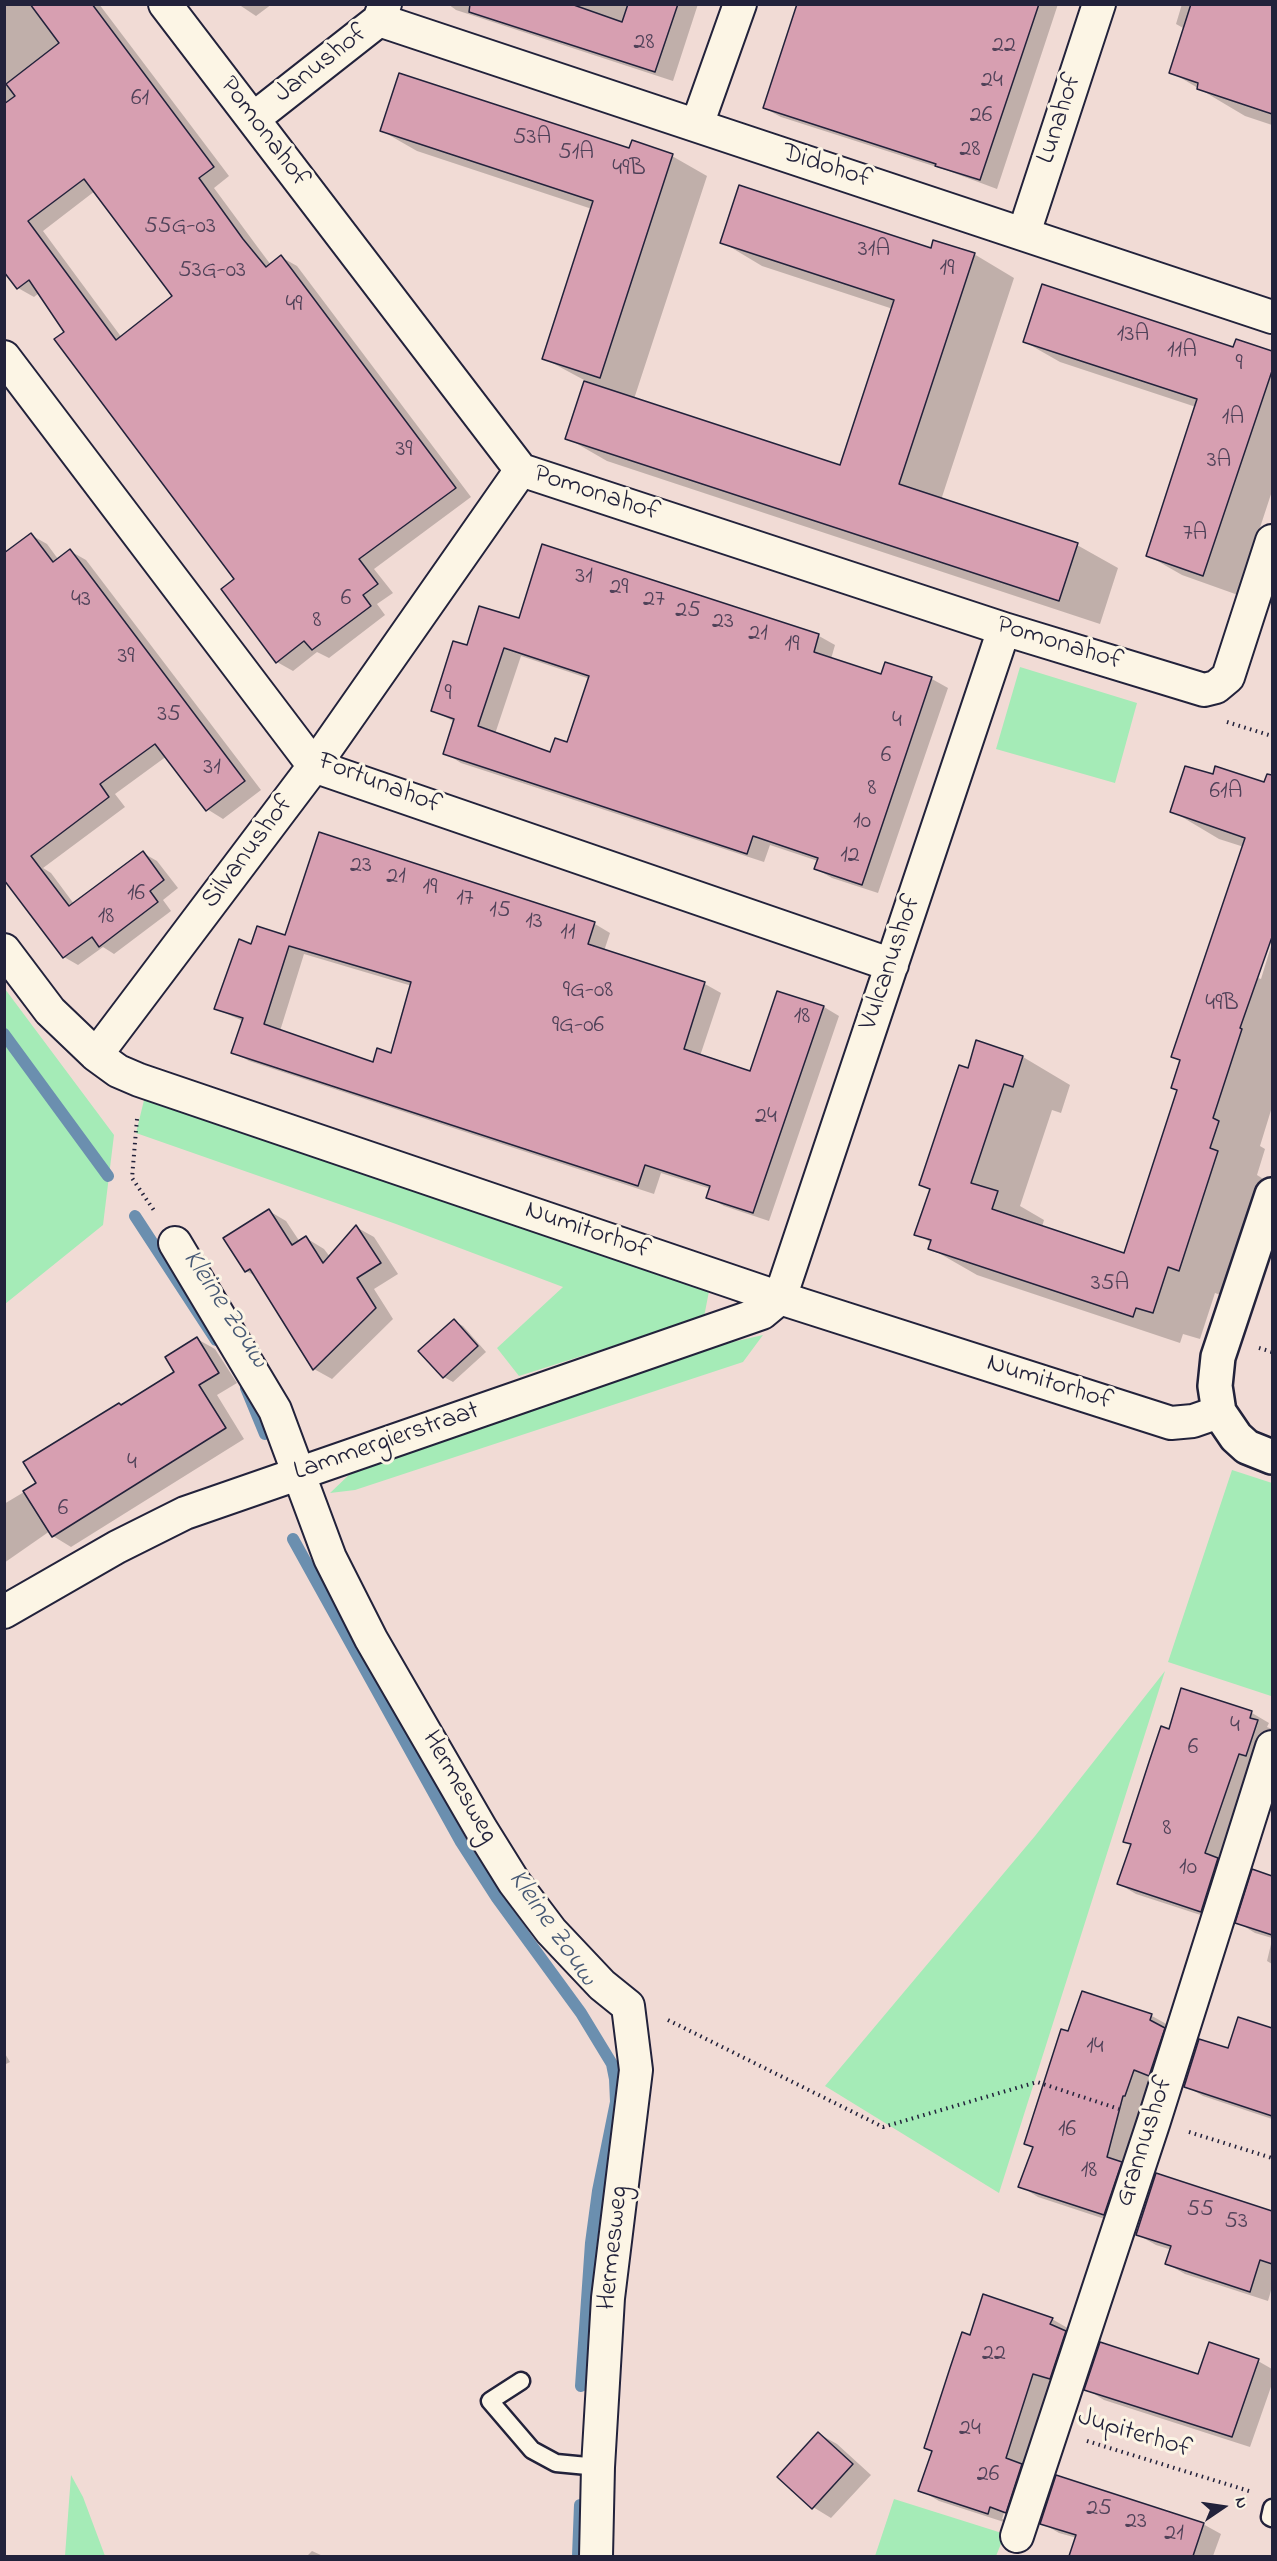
<!DOCTYPE html>
<html>
<head>
<meta charset="utf-8">
<style>
	body { margin:0 }
	#map { position:relative; width:1277px; height:2561px; overflow:hidden; background:#f1dbd5; font-family:"Indie Flower",sans-serif }
	canvas { display:block }
	.frame { position:absolute; inset:0; border:6px solid #22223b; pointer-events:none }
	.north { position:absolute; left:1193px; top:2477px; width:60px; height:60px; -webkit-text-stroke:4px #fcf5e5; paint-order:stroke; rotate:77deg; font-size:16px; font-weight:700; line-height:24px; text-align:center; color:#22223b }
	.north::after { content:''; display:block; margin:auto; width:21px; height:27px; background:#22223b; clip-path:polygon(50% 0,100% 100%,50% 72%,0 100%) }
</style>
</head>
<body>
<div id="map">
<canvas width="1277" height="2561"></canvas>
<div class="frame"></div>
<div class="north">N</div>
</div>
<script>
const ctx = document.querySelector('canvas').getContext('2d');
ctx.lineJoin = 'round';
function paint(path, color) { ctx.fillStyle = color; ctx.fill(path, 'evenodd'); }
const shape = rows => new Path2D(rows.map(r => 'M' + r).join(''));
function stroke(path, color, width, dash) { ctx.strokeStyle = color; ctx.lineWidth = width; ctx.lineCap = dash ? 'butt' : 'round'; ctx.setLineDash(dash || []); ctx.stroke(path); }
function label(font, color, halo, rows, align = 'center') {
  ctx.font = font + ' "Indie Flower",sans-serif'; ctx.lineWidth = 6; ctx.setLineDash([]); ctx.textBaseline = 'middle'; ctx.strokeStyle = halo; ctx.fillStyle = color; for (const [text, x, y, turn = 0] of rows) {
    ctx.save(); ctx.translate(x, y); ctx.rotate((+turn || 0) * Math.PI / 180); ctx.textAlign = isNaN(turn) ? turn : align; if (halo) ctx.strokeText(text, 0, 0); ctx.fillText(text, 0, 0); ctx.restore();
  }
}
paint(shape([
	[1020,667,1137,703,1115,783,996,749],
	[5,989,114,1135,103,1225,5,1304],
	[146,1092,710,1286,704,1317,519,1376,497,1348,563,1287,396,1224,136,1133],
	[763,1335,743,1362,355,1490,330,1493,352,1472,728,1343],
	[1232,1470,1272,1483,1271,1696,1168,1662],
	[1165,1671,999,2193,825,2086,1035,1836],
	[71,2475,83,2497,105,2556,65,2556],
	[894,2499,1005,2534,996,2556,875,2556]
]), '#a5ebb7');
paint(shape([
	[4,4,99,4,229,176,214,188,259,249,271,265,281,257,297,266,471,497,374,569,393,593,377,604,385,615,329,658,317,652,293,671,277,662,236,579,39,293,34,297,18,288,4,270],
	[95,191,174,296,122,338,43,231],
	[238,4,272,4,256,16],
	[448,4,698,4,673,81,456,10],
	[798,4,1058,4,997,189,946,170,781,117,764,108],
	[1182,4,1272,4,1272,125,1245,116,1171,72,1185,29,1176,24],
	[382,131,672,156,707,176,634,399,841,467,893,309,762,266,722,242,974,254,1014,278,941,500,1077,545,1118,568,1100,624,607,461,567,438,586,381,543,358,592,209,417,151],
	[1237,341,1272,353,1272,491,1238,595,1182,575,1147,555,1196,407,1060,362,1025,342,1234,349],
	[31,535,47,544,58,559,70,551,86,560,261,790,223,819,207,809,167,756,115,794,125,807,43,868,51,873,74,904,143,853,157,861,178,888,163,900,171,911,114,954,103,947,78,965,64,957,10,885],
	[543,546,819,636,835,645,831,659,882,676,886,664,932,679,948,688,878,893,832,878,816,869,818,861,770,845,764,862,461,763,445,753,455,722,432,710,468,647,520,620],
	[521,656,590,679,568,744,551,754,495,734],
	[1216,768,1272,787,1272,933,1258,978,1261,979,1272,943,1272,1107,1260,1146,1265,1149,1257,1175,1265,1180,1226,1297,1215,1293,1200,1339,1183,1334,1180,1343,977,1275,930,1248,932,1243,916,1234,931,1190,920,1184,969,1070,977,1042,1023,1057,1070,1085,1061,1113,1052,1110,1020,1206,1044,1220,1042,1227,1125,1255,1179,1090,1181,1061,1173,1057,1244,847,1219,839,1172,811,1213,776],
	[320,834,595,924,610,933,604,951,705,984,721,993,700,1056,751,1072,778,992,824,1007,839,1016,769,1221,724,1206,708,1197,711,1189,661,1173,654,1194,249,1061,233,1052,243,1021,216,1009,252,946,286,937],
	[304,954,412,986,392,1055,374,1064,280,1031],
	[269,1211,286,1221,300,1242,306,1238,324,1249,330,1257,356,1227,374,1237,398,1274,374,1289,393,1319,332,1379,314,1369,257,1277,246,1271],
	[454,1321,463,1326,486,1352,453,1382,444,1377,420,1352],
	[197,1339,215,1349,237,1383,217,1395,244,1439,71,1547,53,1536,50,1531,4,1563,4,1504,39,1483,122,1406,177,1373],
	[1182,1690,1252,1713,1269,1723,1267,1727,1272,1729,1272,1751,1219,1921,1136,1894,1119,1884,1132,1845,1125,1841,1170,1731],
	[1253,1871,1272,1877,1272,1938,1255,1933,1237,1922],
	[1272,1940,1272,1964,1267,1961],
	[1083,1993,1152,2016,1170,2026,1144,2106,1142,2105,1126,2166,1123,2225,1038,2197,1020,2186,1034,2148,1026,2144],
	[1239,2019,1272,2029,1272,2119,1203,2096,1185,2086,1229,2050],
	[4,2052,10,2062,4,2065],
	[1157,2175,1272,2213,1272,2287,1268,2301,1185,2274,1167,2264,1172,2250,1156,2245,1138,2235],
	[1052,2319,1071,2330,1007,2523,939,2501,920,2490,933,2452,925,2447,971,2337],
	[1020,2465,1023,2465,1005,2520,1002,2519],
	[1258,2361,1272,2369,1272,2384,1250,2447,1104,2400,1086,2389,1198,2376],
	[819,2434,837,2444,871,2475,831,2518,813,2507],
	[1042,2523,1203,2524,1221,2534,1213,2556,1071,2556,1077,2538,1059,2533],
	[312,2551,323,2556,307,2556]
]), '#0003');
stroke(shape([
	[4,1034,108,1176],
	[135,1216,216,1340],
	[246,1388,265,1434],
	[293,1539,461,1842,497,1898,581,2013,612,2064,615,2079,616,2102,598,2191,591,2243,581,2386],
	[578,2556,580,2505]
]), '#6b8faf', 12);
const building = shape([
	[30,4,92,4,214,167,199,178,243,239,266,267,281,255,456,488,359,559,378,584,363,595,371,606,312,650,304,641,276,663,221,589,234,579,54,339,64,332,29,280,17,289,4,272,4,104,15,96,6,84,59,43,30,4],
	[84,179,172,296,116,340,28,221,84,179],
	[470,4,571,4,622,22,628,4,678,4,655,72,469,12,470,4],
	[797,4,1039,4,980,180,935,166,936,164,763,108,797,4],
	[1191,4,1272,4,1272,114,1197,89,1198,83,1169,73,1191,4],
	[399,73,629,148,632,140,673,154,600,378,542,359,593,201,380,131,399,73],
	[739,185,931,248,933,240,975,253,899,484,1078,543,1059,601,565,439,584,381,840,465,894,300,720,243,739,185],
	[1042,284,1233,347,1236,339,1272,351,1272,371,1203,576,1146,556,1197,399,1023,342,1042,284],
	[31,533,53,562,70,549,245,781,206,811,155,744,100,784,109,797,31,856,69,906,143,851,164,880,150,891,158,902,99,947,92,937,63,958,4,880,4,553,31,533],
	[542,544,819,634,814,652,881,674,885,662,932,677,862,885,814,869,818,858,753,836,747,854,443,754,454,719,431,711,453,641,467,645,479,606,519,618,542,544],
	[504,648,589,676,567,742,555,738,550,752,478,726,504,648],
	[1185,766,1213,774,1215,766,1264,782,1267,774,1272,775,1272,937,1240,1028,1242,1029,1213,1118,1219,1121,1210,1148,1218,1151,1179,1271,1168,1267,1153,1313,1136,1308,1133,1317,928,1249,931,1240,914,1235,930,1189,919,1185,959,1065,968,1068,976,1040,1023,1056,1013,1087,1004,1084,971,1183,998,1191,992,1209,1124,1253,1177,1090,1171,1088,1180,1060,1171,1057,1245,838,1170,812,1185,766],
	[319,832,595,922,588,944,705,982,684,1049,750,1071,777,991,824,1006,753,1213,706,1198,710,1186,645,1165,638,1186,231,1053,243,1018,214,1009,239,939,251,944,257,926,285,935,319,832],
	[289,946,411,982,391,1053,377,1048,373,1062,264,1024,289,946],
	[269,1209,292,1245,306,1236,323,1263,356,1225,381,1263,357,1278,376,1308,313,1370,250,1269,245,1272,223,1238,269,1209],
	[454,1319,478,1346,443,1378,418,1351,454,1319],
	[197,1337,219,1373,199,1385,226,1428,52,1537,23,1491,36,1483,23,1462,119,1403,121,1405,174,1372,165,1357,197,1337],
	[1181,1688,1252,1711,1250,1718,1258,1720,1246,1756,1239,1754,1205,1853,1218,1858,1201,1912,1117,1884,1131,1844,1123,1842,1149,1762,1161,1726,1169,1729,1181,1688],
	[1252,1869,1272,1876,1272,1935,1235,1923,1252,1869],
	[1082,1991,1152,2014,1150,2020,1165,2028,1149,2076,1134,2070,1125,2096,1123,2096,1107,2157,1122,2162,1104,2215,1018,2187,1033,2147,1024,2144,1061,2029,1068,2031,1082,1991],
	[1238,2017,1272,2028,1272,2116,1184,2087,1199,2039,1228,2048,1238,2017],
	[1156,2173,1272,2211,1272,2264,1260,2260,1250,2292,1165,2264,1171,2246,1136,2235,1156,2173],
	[983,2294,1053,2318,1050,2324,1066,2331,1050,2379,1033,2374,1006,2458,1022,2464,1006,2513,990,2507,988,2514,918,2491,932,2451,924,2448,950,2368,962,2332,970,2335,983,2294],
	[1100,2342,1198,2374,1209,2342,1259,2359,1232,2437,1084,2390,1100,2342],
	[818,2432,853,2464,812,2509,777,2477,818,2432],
	[1056,2475,1204,2523,1193,2556,1069,2556,1076,2535,1040,2524,1056,2475]
]);
paint(building, '#d79fb1');
stroke(building, '#22223b', 1.5);
const service = shape([
	[521,2381,490,2401,532,2450,556,2463,598,2467],
	[1272,2508,1270,2517,1272,2518]
]);
const minor = shape([
	[165,4,521,470,1004,629,1204,690,1216,687,1228,677,1272,541],
	[379,20,1272,317],
	[253,119,379,20,385,4],
	[697,125,740,4],
	[1024,233,1099,4],
	[4,357,314,766,892,965],
	[4,950,50,1011,96,1055,118,1071,139,1080,780,1298,1171,1423,1193,1421,1219,1412],
	[96,1055,314,766,521,470],
	[175,1243,275,1410,330,1558,371,1639,481,1829,514,1882,551,1931,602,1985,628,2006,636,2070,608,2298,598,2467,596,2556],
	[4,1612,117,1547,185,1513,762,1313,780,1298,1004,629],
	[1017,2536,1154,2121,1272,1747]
]);
const tertiary = shape([
	[1272,1195,1218,1357,1215,1386,1219,1412,1236,1437,1247,1447,1272,1457]
]);
stroke(service, '#22223b', 21);
stroke(minor, '#22223b', 36);
stroke(tertiary, '#22223b', 38);
stroke(shape([
	[1227,722,1272,736],
	[137,1119,132,1178,155,1212],
	[1259,1348,1272,1352],
	[668,2020,883,2127,1037,2082,1119,2109],
	[1189,2132,1272,2158],
	[1087,2441,1249,2491]
]), '#22223b', 4, [1.5, 4.5]);
stroke(service, '#fcf5e5', 16);
stroke(minor, '#fcf5e5', 32);
stroke(tertiary, '#fcf5e5', 33);
label('24px', '#4f4158', null, [
	["28",644,44],
	["22",1004,47],
	["24",992,82],
	["61",140,100],
	["26",981,117],
	["53A",532,139],
	["28",970,151],
	["51A",576,154],
	["49B",629,170],
	["55G-03",180,228],
	["31A",874,251],
	["19",947,270],
	["53G-03",212,272],
	["49",294,306],
	["13A",1133,336],
	["11A",1182,352],
	["9",1239,365],
	["1A",1233,419],
	["39",404,451],
	["3A",1219,462],
	["7A",1195,535],
	["31",584,578],
	["29",619,589],
	["6",346,600],
	["43",81,601],
	["27",654,601],
	["25",688,612],
	["8",317,622],
	["23",723,623],
	["21",758,635],
	["19",792,646],
	["39",126,658],
	["9",448,695],
	["35",169,716],
	["4",897,722],
	["6",886,757],
	["31",212,769],
	["8",872,790],
	["61A",1226,793],
	["10",862,823],
	["12",850,857],
	["23",361,867],
	["21",396,878],
	["19",430,889],
	["16",136,895],
	["17",465,900],
	["15",500,912],
	["18",106,918],
	["13",534,923],
	["11",568,934],
	["9G-08",588,992],
	["49B",1222,1005],
	["18",802,1018],
	["9G-06",578,1027],
	["24",766,1118],
	["35A",1110,1285],
	["4",132,1464],
	["6",63,1510],
	["4",1235,1727],
	["6",1193,1749],
	["8",1167,1830],
	["10",1188,1869],
	["14",1095,2048],
	["16",1067,2131],
	["18",1089,2172],
	["55",1200,2211],
	["53",1236,2223],
	["22",994,2355],
	["24",970,2430],
	["26",988,2476],
	["25",1099,2510],
	["23",1136,2523],
	["21",1174,2535]
]);
label('27px', '#22223b', '#fcf5e5', [
	["Janushof",322,65,-38],
	["Lunahof",1061,119,-72],
	["Pomonahof",263,133,53],
	["Didohof",826,168,18],
	["Pomonahof",596,495,18],
	["Pomonahof",1059,645,17],
	["Fortunahof",379,785,21],
	["Silvanushof",249,853,-53],
	["Vulcanushof",892,963,-71],
	["Numitorhof",587,1232,19],
	["Numitorhof",1049,1384,18],
	["Lammergierstraat",387,1443,-19],
	["Hermesweg",458,1788,60],
	["Grannushof",1146,2142,-72],
	["Hermesweg",615,2248,-84],
	["Jupiterhof",1134,2435,17]
]);
label('italic 28px', '#475975', '#fcf5e5', [
	["Kleine Zouw",224,1310,57],
	["Kleine Zouw",551,1929,55]
]);
</script>
</body>
</html>
